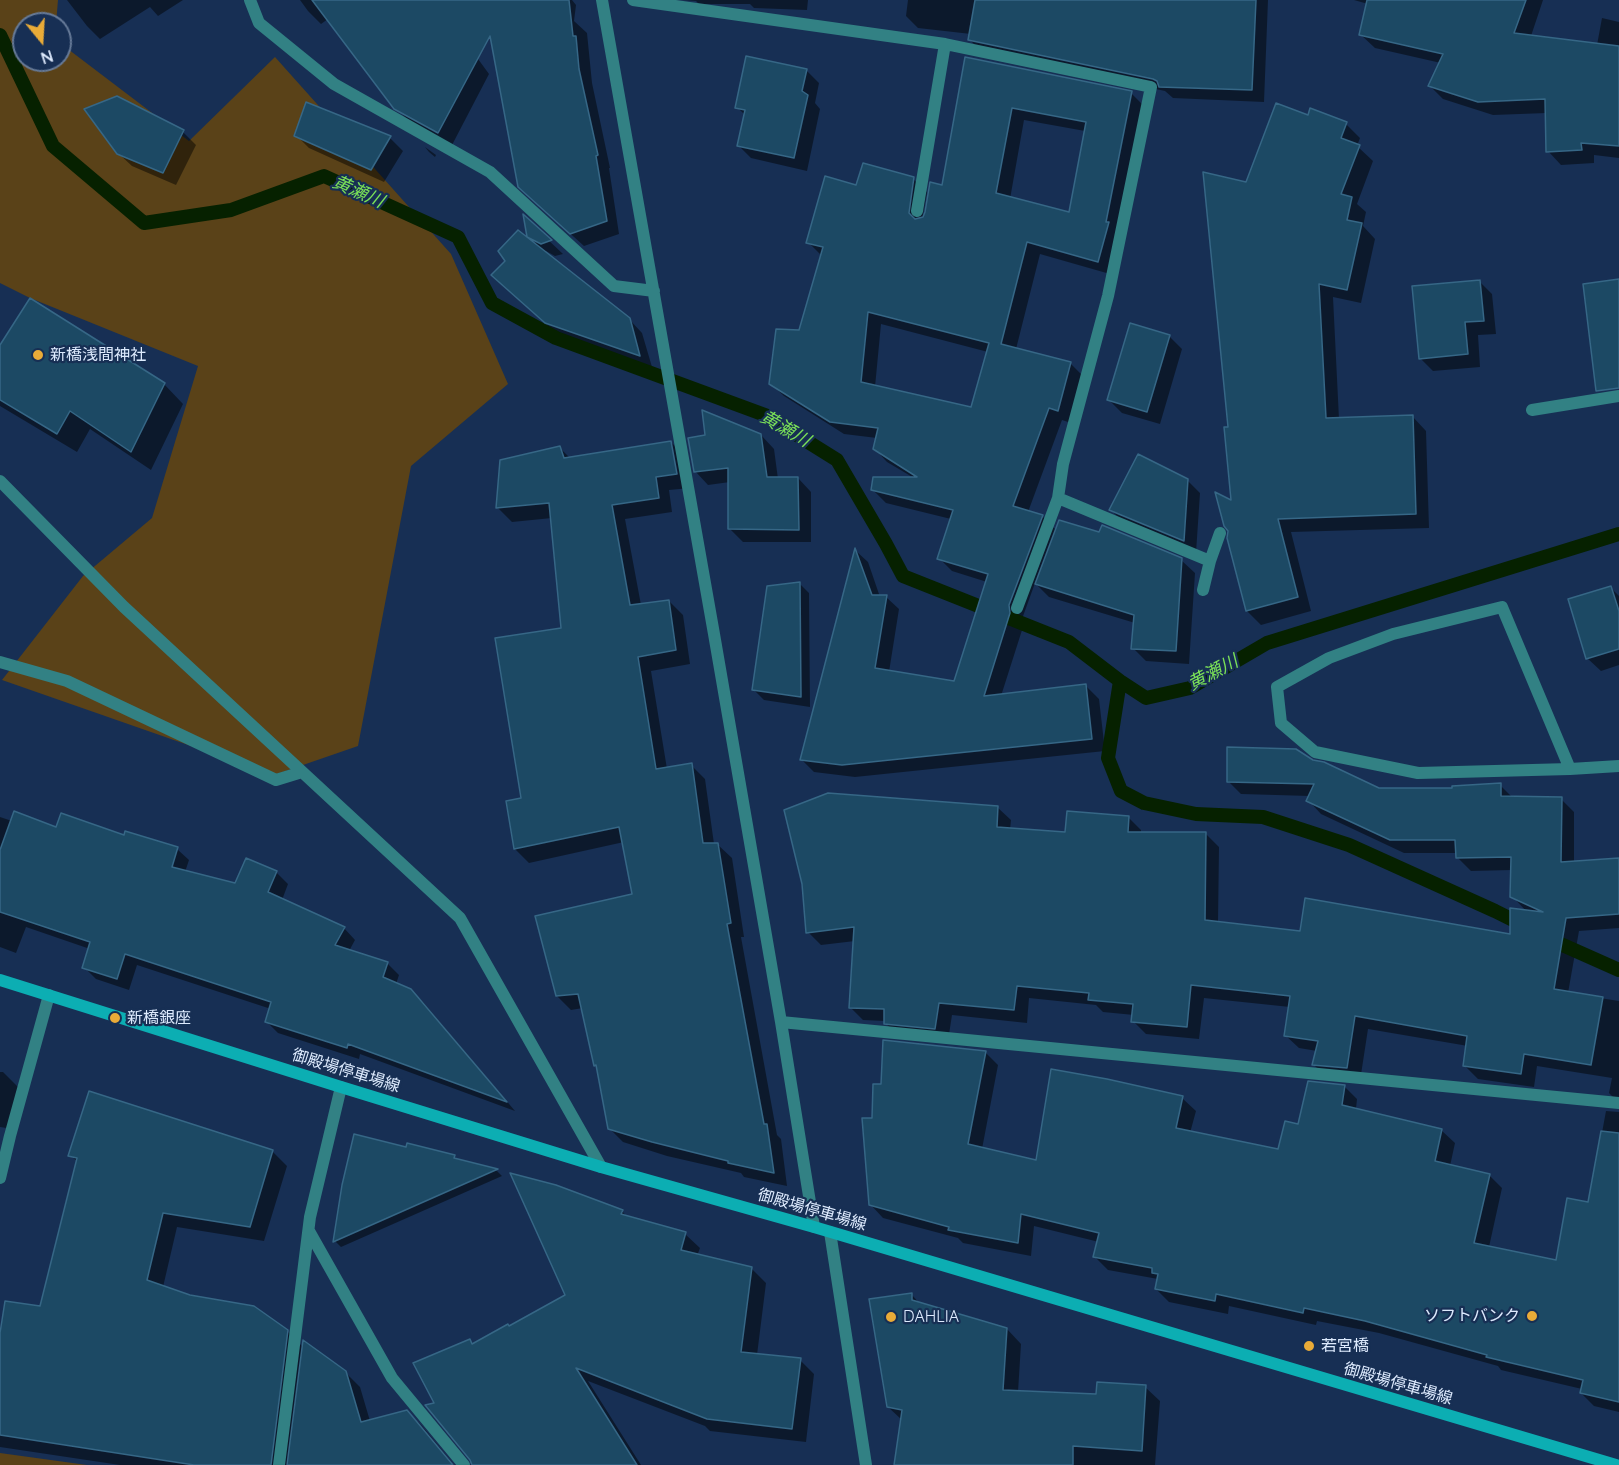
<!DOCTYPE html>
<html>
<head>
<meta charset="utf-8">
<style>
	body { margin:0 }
	#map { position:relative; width:1619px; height:1465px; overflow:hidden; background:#172f54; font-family:Quicksand,sans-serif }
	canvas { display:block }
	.north { position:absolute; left:12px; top:12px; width:60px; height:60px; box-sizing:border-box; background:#172f54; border:2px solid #667a98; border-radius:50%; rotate:162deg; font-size:16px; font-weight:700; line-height:24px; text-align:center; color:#ddeafd }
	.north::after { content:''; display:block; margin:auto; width:21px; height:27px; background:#e9ab38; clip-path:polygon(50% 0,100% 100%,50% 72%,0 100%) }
</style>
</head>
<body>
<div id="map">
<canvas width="1619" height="1465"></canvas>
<div class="north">N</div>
</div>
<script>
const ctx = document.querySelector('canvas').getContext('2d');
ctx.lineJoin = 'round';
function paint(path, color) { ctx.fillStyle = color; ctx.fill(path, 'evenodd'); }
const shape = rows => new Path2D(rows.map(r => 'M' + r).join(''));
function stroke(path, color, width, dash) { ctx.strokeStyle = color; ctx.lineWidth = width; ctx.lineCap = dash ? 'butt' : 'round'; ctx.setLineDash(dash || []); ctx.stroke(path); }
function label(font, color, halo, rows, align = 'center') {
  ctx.font = font + ' Quicksand,"Noto Sans JP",sans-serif'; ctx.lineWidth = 4.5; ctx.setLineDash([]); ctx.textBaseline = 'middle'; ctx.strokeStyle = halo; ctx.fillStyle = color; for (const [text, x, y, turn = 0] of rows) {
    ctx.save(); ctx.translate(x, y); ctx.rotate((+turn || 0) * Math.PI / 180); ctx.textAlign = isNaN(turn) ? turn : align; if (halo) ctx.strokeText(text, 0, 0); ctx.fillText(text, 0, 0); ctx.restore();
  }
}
paint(shape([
	[0,0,58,0,56,24,24,24,24,60,60,60,60,43,189,141,275,57,451,254,508,384,411,466,358,746,274,775,2,680,83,576,152,518,198,366,30,298,0,283],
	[0,1453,87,1465,0,1465]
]), '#5a4218');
paint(shape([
	[67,0,183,0,158,16,150,7,100,39,87,26],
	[300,0,435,0,489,74,452,145,409,121,396,108,328,19,321,24,308,11],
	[485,0,572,0,576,5,574,21,587,33,592,83,610,168,609,168,619,234,584,246,533,200],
	[683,0,808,0,807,10,754,8,750,4,699,4,696,1],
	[908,0,1268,0,1264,102,1173,98,1165,91,982,52,970,40,971,34,918,28,906,16],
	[1354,0,1543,0,1531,36,1597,45,1602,18,1619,22,1619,20,1619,158,1594,155,1594,163,1561,165,1548,151,1547,113,1493,115,1443,99,1430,86,1441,63,1375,48,1361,35,1368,4],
	[966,58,1131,93,1144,106,1110,274,1040,254,1016,349,1070,363,1083,376,1071,423,1062,420,1028,512,1042,516,1056,530,1181,560,1195,573,1189,664,1146,661,1133,648,1135,623,1049,597,1035,583,1022,619,1023,627,1001,696,1086,686,1099,699,1105,751,855,777,814,772,801,759,856,551,868,562,880,597,886,597,899,609,889,672,955,683,987,582,952,571,939,558,951,519,886,503,873,490,914,478,887,462,874,448,877,438,844,434,784,396,770,383,800,332,821,255,808,242,857,187,913,179,927,192,922,219,943,187],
	[1024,120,1085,131,1070,214,1010,199],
	[881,324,988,352,972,408,875,387],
	[806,70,819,83,815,103,820,109,807,171,751,158,738,145,745,115,737,107],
	[307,104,390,138,403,151,384,182,309,148,296,135],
	[1308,117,1346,124,1360,138,1357,146,1373,161,1357,204,1366,212,1363,226,1375,239,1361,303,1333,297,1339,419,1412,416,1426,431,1429,528,1291,532,1311,611,1261,625,1247,611,1232,502,1230,428,1246,184],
	[183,132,196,145,176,185,132,166,118,153],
	[425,147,436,155,435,157,429,152],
	[525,218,563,254,555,256,546,251,545,253,629,319,642,333,652,367,559,336,506,288,536,243,529,236],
	[1479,281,1492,294,1496,334,1478,335,1480,367,1433,371,1420,358],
	[1169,336,1182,349,1160,424,1122,413,1109,400],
	[0,348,164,384,183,404,151,470,90,429,77,452,0,406],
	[761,435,774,449,778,479,798,478,811,492,811,542,743,542,730,529,730,482,708,485,695,471],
	[671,442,685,456,691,488,669,490,672,512,625,519,641,605,669,601,683,615,690,664,651,671,667,769,691,765,705,779,714,844,717,844,732,858,744,937,741,937,777,1135,781,1139,787,1186,744,1177,741,1173,667,1156,623,1142,609,1128,599,1069,595,1065,583,1008,571,1010,557,996,634,895,624,842,529,863,515,849,523,799,562,629,552,518,512,522,498,508,560,448,571,459],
	[1187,480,1200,493,1196,553,1124,523,1111,510],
	[799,583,809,593,810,707,764,700,754,690],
	[1611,588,1619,596,1619,665,1601,671,1587,658],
	[1312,761,1378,789,1454,790,1500,785,1513,798,1561,799,1574,812,1574,863,1619,859,1619,928,1579,931,1568,993,1619,1001,1619,1103,1609,1093,1612,1078,1537,1066,1534,1087,1478,1079,1465,1066,1468,1046,1368,1029,1360,1081,1327,1078,1314,1065,1317,1051,1299,1048,1285,1035,1290,1007,1204,998,1199,1039,1146,1034,1133,1021,1134,1015,1103,1012,1096,1005,1029,998,1027,1023,952,1015,948,1041,899,1036,885,1023,885,1021,863,1020,850,1007,855,941,821,945,808,932,997,807,1011,820,1010,830,1066,834,1128,817,1141,830,1141,833,1206,834,1219,847,1218,923,1302,932,1511,936,1527,912,1512,896,1512,870,1471,871,1458,858,1457,853,1404,853,1321,814,1308,800,1310,796,1241,794,1228,781],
	[0,817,12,821,57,828,125,837,177,849,189,860,185,872,236,884,276,872,288,884,282,900,344,928,355,940,349,951,387,963,399,975,396,984,410,990,423,1002,515,1111,360,1054,359,1059,278,1033,266,1021,271,1009,137,965,129,990,96,979,84,967,90,949,26,927,16,953,0,947],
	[985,1052,998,1065,982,1149,1037,1162,1182,1098,1196,1111,1190,1133,1280,1150,1299,1125,1344,1086,1357,1099,1356,1109,1441,1130,1455,1143,1450,1166,1489,1175,1502,1188,1489,1247,1557,1261,1589,1203,1606,1111,1619,1112,1619,1412,1594,1406,1581,1393,1582,1389,1501,1370,1498,1366,1379,1333,1317,1321,1316,1325,1229,1306,1228,1314,1169,1302,1156,1289,1158,1279,1108,1270,1095,1257,1099,1242,1034,1226,1031,1256,963,1243,958,1238,883,1218,870,1204,873,1120,883,1086],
	[0,1072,3,1072,20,1089,13,1129,0,1127],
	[407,1149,454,1156,458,1161,497,1171,502,1176,341,1247,335,1241,344,1186],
	[272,1151,287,1166,264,1241,177,1227,163,1287,287,1331,304,1348,345,1372,360,1387,370,1421,407,1411,422,1426,454,1465,120,1465,0,1447,0,1336,41,1308,78,1162,70,1155],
	[622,1211,628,1218,685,1234,700,1248,697,1256,751,1268,766,1283,757,1355,800,1360,814,1374,806,1442,710,1431,705,1426,588,1381,641,1465,473,1465,436,1404,470,1341,474,1345,510,1328,567,1295],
	[912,1295,921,1305,1007,1329,1021,1344,1018,1392,1098,1396,1145,1387,1160,1401,1155,1465,896,1465,902,1420,888,1407]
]), '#0007');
stroke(shape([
	[0,35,53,146,144,223,231,210,324,176,458,237,492,303,556,338,765,415,837,460,886,544,903,576,1069,642,1120,681,1146,698,1190,688,1267,643,1619,534],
	[1120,681,1108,758,1121,791,1144,803,1196,814,1263,817,1349,845,1495,911,1525,926],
	[1547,938,1619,970]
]), '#062100', 14);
const building = shape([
	[312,0,569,0,573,36,576,36,579,69,598,155,596,156,607,221,570,234,518,187,490,36,438,133,394,109,312,0],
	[975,0,1256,0,1252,90,1159,87,1157,81,1153,79,968,40,975,0],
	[1367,0,1526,0,1514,33,1619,46,1619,146,1581,143,1582,150,1546,152,1545,99,1478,102,1428,86,1443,54,1359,35,1367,0],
	[746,56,807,69,802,91,808,95,794,158,737,146,745,110,735,108,746,56],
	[965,57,1132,91,1106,222,1109,222,1098,262,1027,242,1001,344,1071,362,1058,411,1049,408,1013,506,1043,515,1009,605,1010,613,984,696,1086,684,1092,739,842,765,800,760,855,548,872,595,887,595,875,668,954,681,988,574,937,559,953,510,871,490,873,477,917,477,873,449,878,428,830,422,769,384,776,329,799,330,823,247,806,243,825,176,856,185,863,163,914,177,909,213,915,219,923,217,925,212,930,182,942,185,965,57],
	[1012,108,1086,122,1069,212,996,193,1012,108],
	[868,312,989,343,971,407,861,382,868,312],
	[117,96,184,130,163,173,117,154,84,109,117,96],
	[306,102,391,136,371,170,294,136,306,102],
	[1276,103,1308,115,1310,108,1347,122,1341,138,1360,145,1341,194,1352,197,1347,220,1362,223,1347,290,1319,284,1326,418,1413,415,1416,514,1278,519,1298,597,1246,611,1227,538,1228,531,1224,526,1215,492,1231,500,1224,427,1228,427,1203,172,1246,182,1276,103],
	[523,214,552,240,541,244,527,237,523,214],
	[518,230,630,318,640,356,545,323,491,275,505,261,498,251,518,230],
	[1619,279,1619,388,1596,391,1583,284,1619,279],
	[1480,280,1484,321,1465,322,1468,354,1419,359,1412,286,1480,280],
	[30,298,165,383,131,452,70,411,57,434,0,400,0,345,30,298],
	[1130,323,1170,335,1147,412,1107,400,1130,323],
	[702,410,761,434,767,477,798,477,799,530,728,529,728,468,694,472,688,438,705,435,702,410],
	[671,441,677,474,656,477,659,498,612,505,630,605,669,600,676,650,638,657,656,769,692,763,703,843,718,843,731,923,727,924,764,1124,767,1124,774,1173,728,1163,728,1161,652,1142,608,1129,596,1065,594,1066,578,994,556,996,535,916,632,894,619,827,514,849,506,801,521,798,495,638,561,628,549,503,496,508,500,460,560,446,564,458,671,441],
	[1138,454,1188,479,1184,541,1109,510,1138,454],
	[1059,520,1099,532,1102,525,1182,558,1176,651,1131,649,1134,615,1035,584,1059,520],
	[800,582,801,697,752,690,767,586,800,582],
	[1611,586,1619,611,1619,649,1586,659,1568,599,1611,586],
	[1227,747,1296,749,1313,760,1324,762,1379,788,1452,788,1452,786,1501,783,1501,796,1562,797,1561,862,1619,858,1619,914,1566,918,1554,989,1603,997,1591,1065,1524,1054,1521,1074,1463,1066,1467,1036,1355,1016,1347,1068,1312,1065,1318,1041,1284,1036,1290,996,1191,985,1187,1027,1131,1022,1133,1004,1088,1000,1089,993,1017,986,1014,1010,939,1003,935,1029,884,1024,884,1009,849,1008,854,927,806,933,802,884,784,810,828,793,998,806,997,827,1065,832,1067,811,1129,816,1128,832,1206,832,1205,920,1300,931,1305,898,1510,934,1510,908,1543,912,1510,897,1511,857,1456,858,1455,840,1390,840,1306,801,1314,784,1227,782,1227,747],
	[14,811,56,827,61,813,124,835,125,831,178,847,172,867,235,883,246,858,277,871,268,892,345,927,335,945,388,962,383,977,411,989,507,1102,348,1044,347,1048,265,1022,271,1002,125,954,117,979,82,968,90,942,0,912,0,850,14,811],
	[883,1040,986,1051,968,1144,1036,1160,1051,1069,1107,1079,1183,1096,1176,1128,1278,1149,1285,1121,1298,1124,1308,1081,1345,1085,1342,1105,1442,1129,1435,1161,1490,1174,1474,1243,1556,1260,1567,1198,1588,1202,1601,1131,1619,1133,1619,1402,1580,1393,1583,1380,1486,1357,1487,1355,1365,1321,1304,1308,1303,1313,1216,1294,1215,1301,1155,1289,1158,1274,1152,1273,1152,1268,1093,1257,1099,1233,1021,1214,1018,1243,948,1230,949,1227,869,1205,862,1118,872,1118,873,1084,881,1084,883,1040],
	[89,1091,273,1150,250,1227,163,1213,147,1280,190,1295,254,1306,288,1330,271,1465,194,1465,0,1435,0,1333,5,1301,40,1306,77,1158,68,1156,89,1091],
	[354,1134,406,1147,407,1143,455,1155,454,1158,498,1169,333,1242,342,1185,354,1134],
	[510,1173,556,1185,623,1210,621,1214,686,1232,681,1250,752,1267,741,1352,801,1358,792,1429,707,1419,576,1368,637,1465,472,1465,470,1460,425,1405,434,1403,413,1363,470,1339,472,1344,508,1324,509,1326,565,1295,510,1173],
	[912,1293,912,1300,1007,1328,1003,1390,1096,1394,1097,1382,1146,1385,1142,1451,1073,1446,1073,1465,894,1465,902,1410,887,1407,869,1299,912,1293],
	[303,1340,346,1371,361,1422,407,1410,453,1465,287,1465,303,1340]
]);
paint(building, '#1c4964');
stroke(building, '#366786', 1.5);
stroke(shape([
	[250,0,259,23,334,84,490,172,614,286,654,291],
	[602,0,714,634,781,1022,814,1227],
	[633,0,945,44],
	[917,211,945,44,1151,87,1108,296,1063,464,1058,498,1017,608],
	[1532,410,1619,396],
	[0,481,124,607,460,918,601,1167],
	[1058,498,1210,561],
	[1203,590,1210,561,1220,533],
	[0,662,67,681,276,780,302,772],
	[1570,769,1502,607,1393,634,1329,658,1277,687,1281,723,1315,752,1418,773,1570,769,1619,766],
	[781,1022,1619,1103],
	[0,1178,10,1136,49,995],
	[309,1231,392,1378,464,1465],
	[830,1232,866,1465],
	[279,1465,310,1217,341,1087]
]), '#328184', 12);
stroke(shape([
	[0,980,341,1087,601,1167,814,1227,1616,1465]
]), '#0caeb3', 12);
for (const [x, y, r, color] of [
	[38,355,6,"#e9ab38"],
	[115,1018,6,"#e9ab38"],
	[1532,1316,6,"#e9ab38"],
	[891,1317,6,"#e9ab38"],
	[1309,1346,6,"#e9ab38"]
]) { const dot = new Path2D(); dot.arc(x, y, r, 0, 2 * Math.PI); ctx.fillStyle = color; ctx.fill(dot); stroke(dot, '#172f54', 2); }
label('16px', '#ddeafd', '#172f54', [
	["新橋浅間神社",50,355],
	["新橋銀座",127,1018],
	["ソフトバンク",1520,1316,"right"],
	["DAHLIA",903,1317],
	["若宮橋",1321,1346]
], 'left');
label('16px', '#ddeafd', '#172f54', [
	["御殿場停車場線",346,1071,17],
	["御殿場停車場線",812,1210,16],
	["御殿場停車場線",1398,1384,16]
]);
label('italic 18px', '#7ae058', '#172f54', [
	["黄瀬川",358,192,24],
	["黄瀬川",785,429,30],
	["黄瀬川",1213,673,-28]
]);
</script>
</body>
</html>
